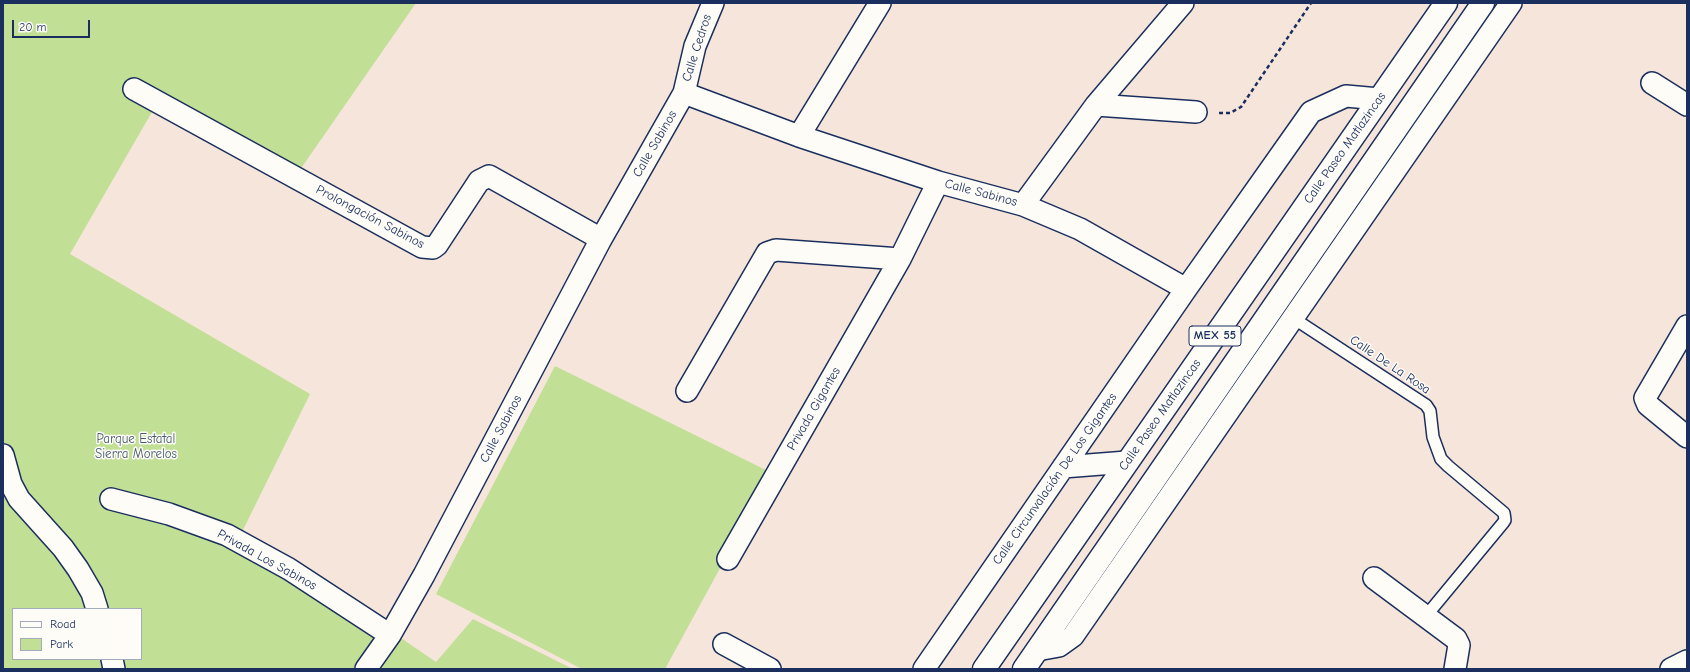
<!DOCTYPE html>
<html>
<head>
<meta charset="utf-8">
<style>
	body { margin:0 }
	#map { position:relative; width:1690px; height:672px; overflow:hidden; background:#f6e5db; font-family:"Comic Neue",sans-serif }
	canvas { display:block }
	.frame { position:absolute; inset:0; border:4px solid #1b2f5e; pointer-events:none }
	.legend { position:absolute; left:12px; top:608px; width:130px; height:52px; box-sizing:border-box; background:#fdfcf7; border:1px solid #a3aaba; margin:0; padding:5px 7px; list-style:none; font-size:12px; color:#1b2f5e }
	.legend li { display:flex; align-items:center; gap:8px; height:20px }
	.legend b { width:20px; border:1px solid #a3aaba }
	.scale { position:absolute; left:12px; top:20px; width:78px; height:18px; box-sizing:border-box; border:2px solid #1b2f5e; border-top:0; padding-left:5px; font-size:12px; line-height:14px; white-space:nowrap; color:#1b2f5e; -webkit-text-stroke:3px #fdfcf7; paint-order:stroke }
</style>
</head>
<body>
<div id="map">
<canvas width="1690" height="672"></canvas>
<div class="frame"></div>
<ul class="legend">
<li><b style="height:5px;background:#fdfcf7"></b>Road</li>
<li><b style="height:11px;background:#c2df96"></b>Park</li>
</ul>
<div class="scale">20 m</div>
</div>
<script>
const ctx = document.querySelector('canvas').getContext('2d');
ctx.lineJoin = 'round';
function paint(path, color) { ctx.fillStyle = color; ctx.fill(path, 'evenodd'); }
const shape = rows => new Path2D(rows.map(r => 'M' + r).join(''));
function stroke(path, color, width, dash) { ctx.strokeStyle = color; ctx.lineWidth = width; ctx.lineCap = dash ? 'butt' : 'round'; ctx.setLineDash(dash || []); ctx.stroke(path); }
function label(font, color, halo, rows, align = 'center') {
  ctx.font = font + ' "Comic Neue",sans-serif'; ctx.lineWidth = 3; ctx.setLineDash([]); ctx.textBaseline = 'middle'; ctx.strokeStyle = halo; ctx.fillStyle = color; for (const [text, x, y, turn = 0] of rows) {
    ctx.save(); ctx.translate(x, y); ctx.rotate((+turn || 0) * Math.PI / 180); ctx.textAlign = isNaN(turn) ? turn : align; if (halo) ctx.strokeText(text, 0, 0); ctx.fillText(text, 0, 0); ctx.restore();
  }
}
paint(shape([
	[3,3,416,3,297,174,160,98,70,254,310,394,243,530,436,662,473,619,573,669,3,669],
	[13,609,141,609,141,659,13,659],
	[555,366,772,473,665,669,582,669,436,594]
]), '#c2df96');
const lane = shape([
	[1293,318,1426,405,1430,411,1433,437,1441,459,1448,466,1504,513,1505,520,1503,523,1426,616]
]);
const street = shape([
	[1652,83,1687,105],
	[134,89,422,247,433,248,437,245,479,181,489,176,601,239],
	[684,93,799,136,938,182,1023,205,1080,229,1186,289],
	[1096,105,1196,112],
	[799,136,880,3],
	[1023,205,1096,105,1183,3],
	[1687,326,1645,398,1648,405,1687,437],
	[687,391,767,253,776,250,900,259],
	[3,455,11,484,19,499,63,548,78,569,92,593,97,609],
	[1063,467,1127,462],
	[111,499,169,514,227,535,289,569,390,635],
	[728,559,900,259,938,182],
	[1374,578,1456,639,1459,645,1455,669],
	[724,644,770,669],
	[1037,650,1059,646,1073,636,1511,3],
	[112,659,114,669],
	[366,669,390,635,424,575,601,239,684,93,695,46,713,3],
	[924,669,1186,289,1311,112,1346,96,1379,99],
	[1671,669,1687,661]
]);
const highway = shape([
	[984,669,1446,3],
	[1024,669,1483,3]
]);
stroke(lane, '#1b2f5e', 14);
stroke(street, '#1b2f5e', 24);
stroke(highway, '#1b2f5e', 25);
stroke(shape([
	[1219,113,1230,113,1241,107,1311,3]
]), '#1b2f5e', 2.5, [4, 3]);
stroke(lane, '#fdfcf7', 11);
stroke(street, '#fdfcf7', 21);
stroke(highway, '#fdfcf7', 22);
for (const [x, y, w] of [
	[1215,336,52]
]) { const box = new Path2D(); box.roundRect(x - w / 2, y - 10, w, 20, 3); ctx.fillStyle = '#fdfcf7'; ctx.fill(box); stroke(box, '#1b2f5e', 1); }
label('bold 12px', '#1b2f5e', null, [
	["MEX 55",1215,336]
]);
label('13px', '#1b2f5e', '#fdfcf7', [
	["Calle Cedros",697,48,-72],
	["Calle Sabinos",655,144,-60],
	["Calle Paseo Matlazincas",1345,148,-55],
	["Calle Sabinos",981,193,15],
	["Prolongación Sabinos",370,217,28],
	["Calle De La Rosa",1390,365,34],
	["Privada Gigantes",814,409,-60],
	["Calle Paseo Matlazincas",1160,415,-55],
	["Calle Sabinos",501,429,-62],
	["Calle Circunvalación De Los Gigantes",1055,479,-55],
	["Privada Los Sabinos",267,560,29]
]);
label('13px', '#455b6c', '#fdfcf7', [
	["Parque Estatal",136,439],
	["Sierra Morelos",136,454]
]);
</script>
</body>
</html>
